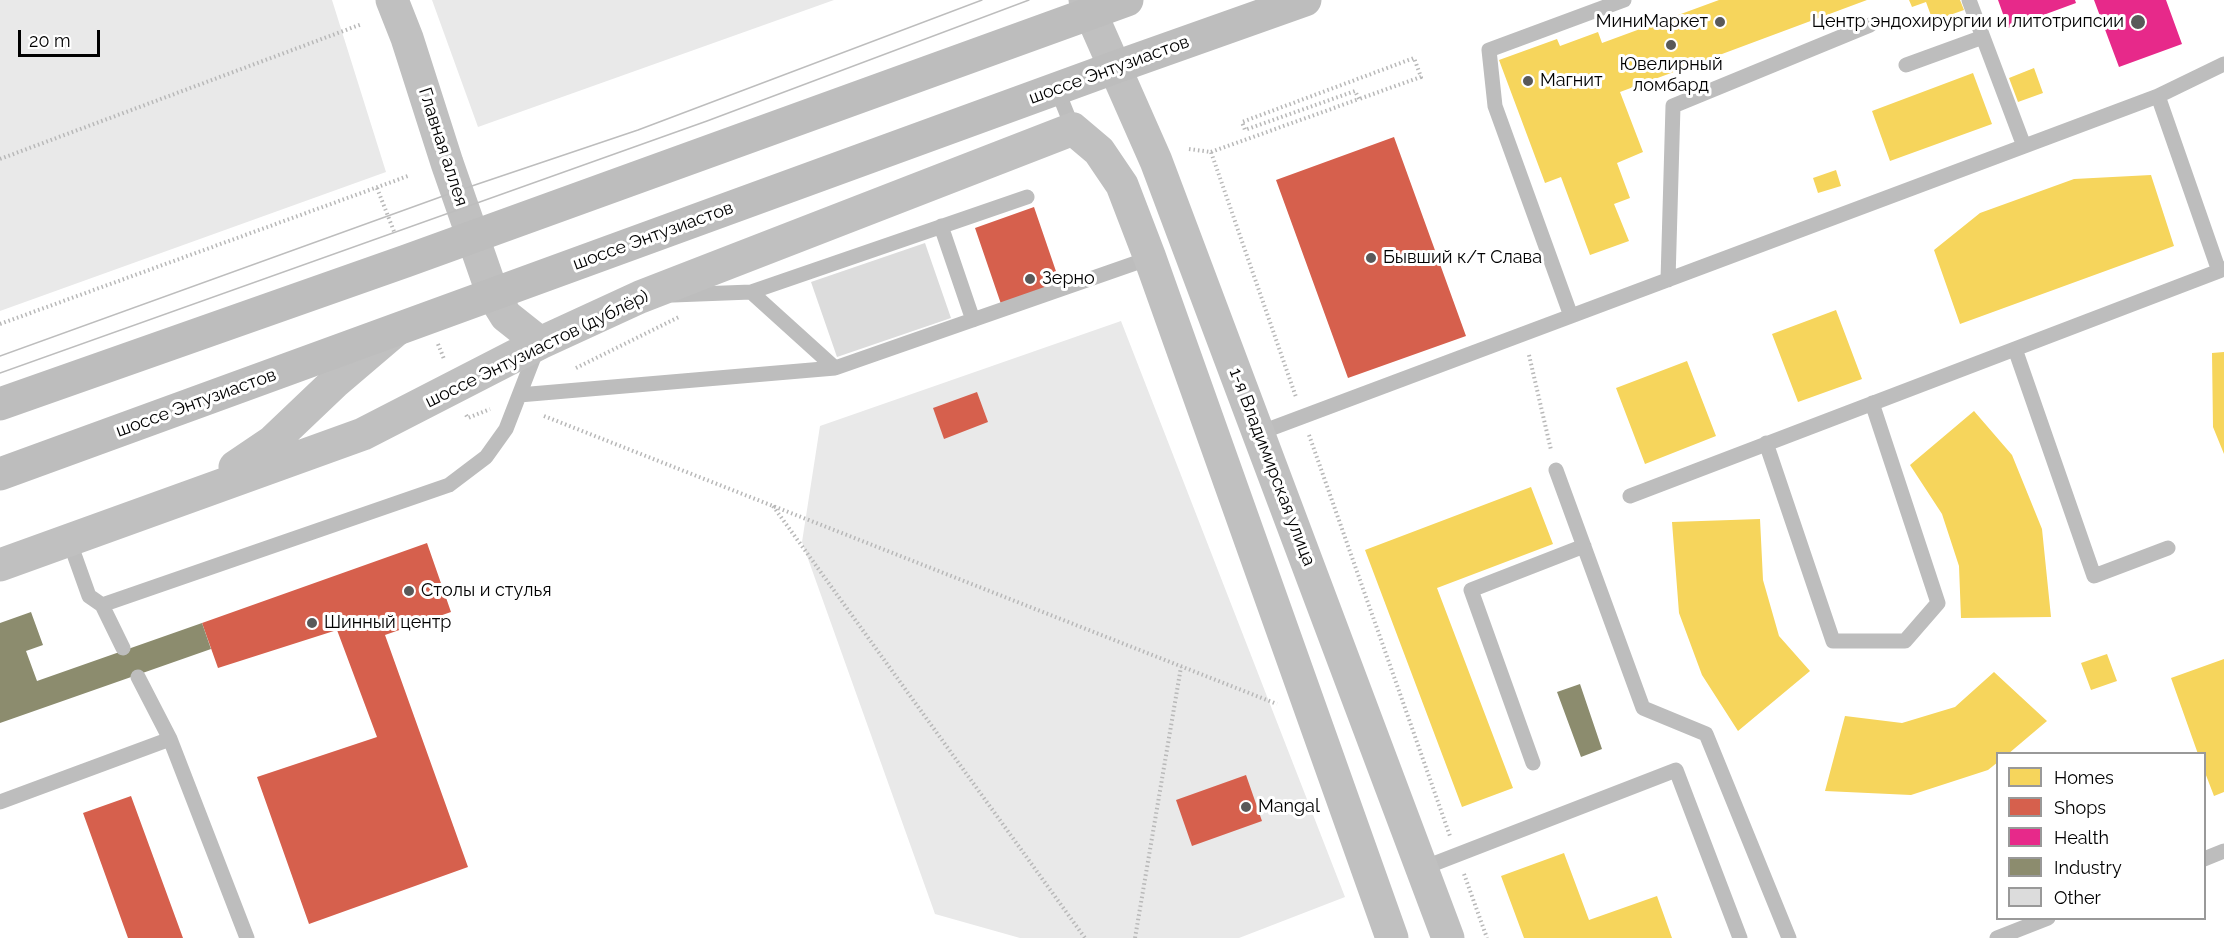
<!DOCTYPE html>
<html>
<head>
<meta charset="utf-8">
<style>
	body { margin:0 }
	#map { position:relative; width:2224px; height:938px; overflow:hidden; background:#fff; font-family:Raleway,sans-serif }
	canvas { display:block }
	.legend { position:absolute; left:1996px; top:752px; width:210px; height:168px; box-sizing:border-box; background:#fff; border:2px solid #999; margin:0; padding:8px 10px; list-style:none; font-size:18px; color:#000 }
	.legend li { display:flex; align-items:center; gap:12px; height:30px }
	.legend b { width:30px; border:2px solid #999 }
	.scale { position:absolute; left:18px; top:30px; width:82px; height:27px; box-sizing:border-box; border:3px solid #000; border-top:0; padding-left:8px; font-size:18px; line-height:21px; white-space:nowrap; color:#000; -webkit-text-stroke:4px #fff; paint-order:stroke }
</style>
</head>
<body>
<div id="map">
<canvas width="2224" height="938"></canvas>
<ul class="legend">
<li><b style="height:16px;background:#f6d55c"></b>Homes</li>
<li><b style="height:16px;background:#d6604d"></b>Shops</li>
<li><b style="height:16px;background:#e7298a"></b>Health</li>
<li><b style="height:16px;background:#8c8c6e"></b>Industry</li>
<li><b style="height:16px;background:#dcdcdc"></b>Other</li>
</ul>
<div class="scale">20 m</div>
</div>
<script>
const ctx = document.querySelector('canvas').getContext('2d');
ctx.lineJoin = 'round';
function paint(path, color) { ctx.fillStyle = color; ctx.fill(path, 'evenodd'); }
const shape = rows => new Path2D(rows.map(r => 'M' + r).join(''));
function stroke(path, color, width, dash) { ctx.strokeStyle = color; ctx.lineWidth = width; ctx.lineCap = dash ? 'butt' : 'round'; ctx.setLineDash(dash || []); ctx.stroke(path); }
function label(font, color, halo, rows, align = 'center') {
  ctx.font = font + ' Raleway,sans-serif'; ctx.lineWidth = 6; ctx.setLineDash([]); ctx.textBaseline = 'middle'; ctx.strokeStyle = halo; ctx.fillStyle = color; for (const [text, x, y, turn = 0] of rows) {
    ctx.save(); ctx.translate(x, y); ctx.rotate((+turn || 0) * Math.PI / 180); ctx.textAlign = isNaN(turn) ? turn : align; if (halo) ctx.strokeText(text, 0, 0); ctx.fillText(text, 0, 0); ctx.restore();
  }
}
paint(shape([
	[0,0,332,0,386,172,0,311],
	[432,0,834,0,478,127],
	[1121,321,1345,897,1239,938,1020,938,935,914,802,542,820,426]
]), '#e9e9e9');
paint(shape([
	[1719,0,1867,0,1620,92,1643,152,1617,163,1630,198,1614,204,1629,241,1590,255,1561,177,1545,183,1499,60,1557,39,1560,46,1598,32,1602,43],
	[1909,0,1960,0,1964,10,1933,21,1926,2,1912,7],
	[2034,68,2043,93,2018,102,2009,78],
	[1973,73,1992,124,1890,161,1872,111],
	[1836,170,1841,186,1818,193,1813,178],
	[2151,175,2174,246,1960,324,1934,250,1980,213,2074,179],
	[1836,310,1862,379,1798,402,1772,334],
	[2224,352,2224,454,2213,427,2212,353],
	[1687,361,1716,436,1645,464,1616,388],
	[1974,411,2012,455,2042,529,2051,617,1961,618,1959,566,1942,514,1910,465],
	[1531,487,1553,544,1437,588,1513,788,1462,807,1365,550],
	[1760,519,1763,580,1779,636,1810,671,1738,731,1702,675,1679,613,1672,522],
	[2107,654,2117,681,2091,690,2081,663],
	[2224,659,2224,792,2214,796,2204,770,2204,754,2198,754,2171,678],
	[1994,672,2047,721,2008,754,1998,754,1998,762,1988,770,1911,795,1825,791,1845,716,1902,723,1955,707],
	[1564,853,1589,920,1657,896,1672,938,1524,938,1501,876]
]), '#f6d55c');
paint(shape([
	[1394,137,1466,336,1348,378,1276,180],
	[1034,207,1060,283,1001,304,975,228],
	[977,392,988,422,944,439,933,408],
	[427,543,451,612,385,635,468,867,309,924,257,777,377,737,337,630,218,668,202,623],
	[1246,775,1262,821,1192,846,1176,800],
	[131,796,183,938,128,938,83,813]
]), '#d6604d');
paint(shape([
	[1998,0,2075,0,2076,3,2008,28],
	[2094,0,2166,0,2182,44,2119,67]
]), '#e7298a');
paint(shape([
	[31,612,43,645,26,651,37,681,202,623,211,649,0,723,0,623],
	[1580,684,1602,749,1581,757,1557,692]
]), '#8c8c6e');
paint(shape([
	[925,243,951,318,837,357,811,282]
]), '#dcdcdc');
stroke(shape([
	[1189,149,1211,152,1296,397],
	[1211,152,1359,99,1355,91,1245,130,1242,122,1414,58,1421,77,1359,99],
	[0,159,362,24],
	[377,188,395,234],
	[0,324,408,176],
	[438,344,444,359],
	[1529,355,1551,450],
	[576,368,679,317],
	[466,415,468,418,490,409],
	[544,416,1277,704],
	[1309,435,1450,836],
	[773,506,1085,938],
	[1464,874,1487,938],
	[1135,938,1181,667]
]), '#b8b8b8', 4, [1.5, 3]);
stroke(shape([
	[1969,0,2024,146],
	[1906,65,1983,37],
	[1057,89,1073,129],
	[2158,96,2219,271,2224,269],
	[941,226,973,320],
	[1668,280,1673,106,1870,25],
	[751,292,1027,197],
	[673,295,751,292,835,368,1150,258],
	[1571,316,1495,106,1489,50,1624,0],
	[2015,349,2094,576,2168,548],
	[519,395,835,368],
	[1259,433,2158,96,2224,64],
	[1766,443,1833,641,1905,641,1938,603,1872,403],
	[1556,470,1643,708,1706,734,1789,938],
	[1630,496,2219,271],
	[69,540,89,596,102,605,449,485,486,457,506,429,537,349],
	[102,605,123,648],
	[138,677,170,739,247,938],
	[1533,763,1471,590,1584,546],
	[0,802,170,739],
	[2204,859,2224,851],
	[1423,868,1676,770,1740,938],
	[1997,938,2048,918]
]), '#bdbdbd', 15);
stroke(shape([
	[392,0,407,38,447,163,493,295,506,316,540,343],
	[1085,0,1156,161,1448,938],
	[235,467,272,442,334,383,395,331],
	[0,565,363,434,540,343,640,297,1073,129,1099,151,1122,185,1150,258,1392,938]
]), '#c0c0c0', 33);
stroke(shape([
	[0,404,406,261,1127,0],
	[0,474,1116,67,1305,0]
]), '#bdbdbd', 33);
stroke(shape([
	[0,356,457,191,638,130,982,0],
	[0,373,707,121,1029,0]
]), '#bdbdbd', 1.5);
for (const [x, y, r, color] of [
	[1720,22,6,"#595959"],
	[2138,22,8,"#595959"],
	[1671,45,6,"#595959"],
	[1528,81,6,"#595959"],
	[1371,258,6,"#595959"],
	[1030,279,6,"#595959"],
	[409,591,6,"#595959"],
	[312,623,6,"#595959"],
	[1246,807,6,"#595959"]
]) { const dot = new Path2D(); dot.arc(x, y, r, 0, 2 * Math.PI); ctx.fillStyle = color; ctx.fill(dot); stroke(dot, '#fff', 2); }
label('18px', '#000', '#fff', [
	["МиниМаркет",1708,22,"right"],
	["Центр эндохирургии и литотрипсии",2124,22,"right"],
	["Ювелирный",1671,65,"center"],
	["ломбард",1671,86,"center"],
	["Магнит",1540,81],
	["Бывший к/т Слава",1383,258],
	["Зерно",1042,279],
	["Столы и стулья",421,591],
	["Шинный центр",324,623],
	["Mangal",1258,807]
], 'left');
label('18px', '#000', '#fff', [
	["шоссе Энтузиастов",1109,70,-20],
	["Главная аллея",443,147,72],
	["шоссе Энтузиастов",653,236,-20],
	["шоссе Энтузиастов (дублёр)",537,349,-26],
	["шоссе Энтузиастов",196,403,-20],
	["1-я Владимирская улица",1272,467,69]
]);
</script>
</body>
</html>
